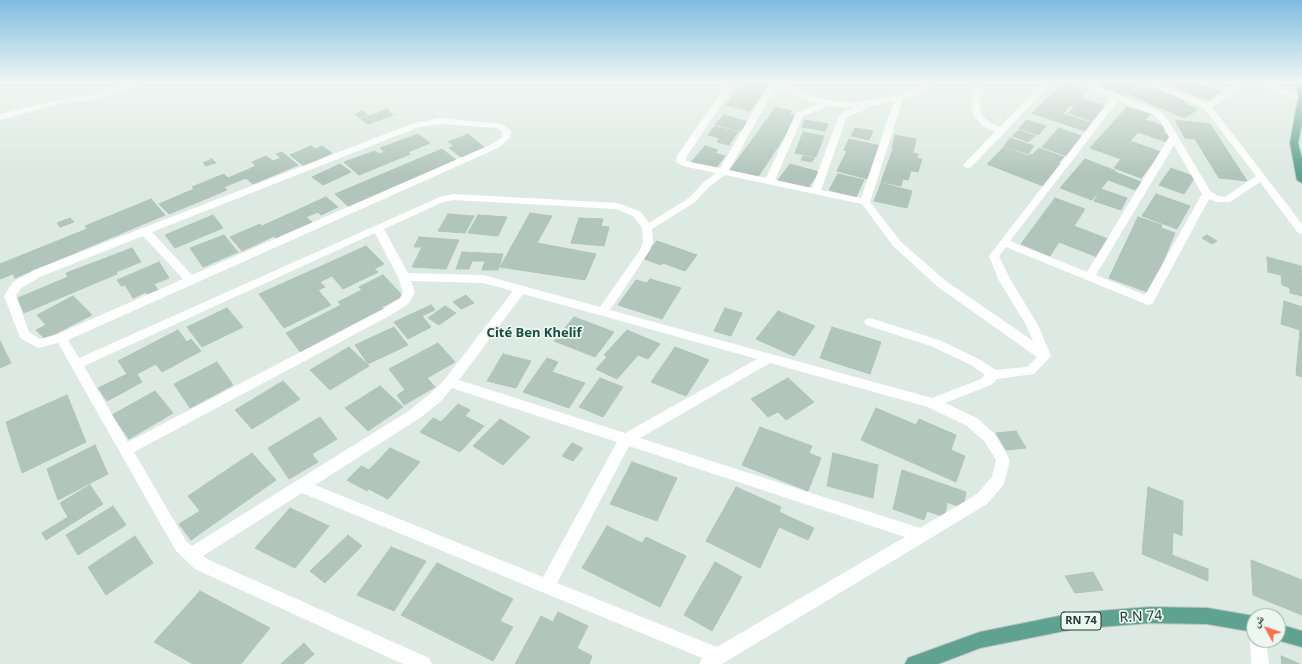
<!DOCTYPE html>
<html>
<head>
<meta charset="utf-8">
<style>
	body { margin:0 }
	#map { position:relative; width:1302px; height:664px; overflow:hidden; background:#ddeae4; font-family:"Noto Sans","Noto Naskh Arabic",sans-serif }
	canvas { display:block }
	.north { position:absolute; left:1246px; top:608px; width:40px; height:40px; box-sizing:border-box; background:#edf7f2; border:1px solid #9aaba5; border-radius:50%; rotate:310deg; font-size:11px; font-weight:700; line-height:16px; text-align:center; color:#1e3a32 }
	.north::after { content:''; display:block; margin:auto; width:14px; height:18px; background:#fa714b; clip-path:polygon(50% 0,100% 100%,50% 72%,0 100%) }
</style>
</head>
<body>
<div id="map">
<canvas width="1302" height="664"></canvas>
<div class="north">ش</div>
</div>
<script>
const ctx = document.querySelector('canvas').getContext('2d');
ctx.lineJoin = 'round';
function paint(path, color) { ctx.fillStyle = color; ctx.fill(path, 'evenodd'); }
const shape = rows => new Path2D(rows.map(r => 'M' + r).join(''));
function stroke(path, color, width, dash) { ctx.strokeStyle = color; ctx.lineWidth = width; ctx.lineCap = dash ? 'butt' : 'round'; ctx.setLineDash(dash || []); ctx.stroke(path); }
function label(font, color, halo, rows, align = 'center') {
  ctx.font = font + ' "Noto Sans",sans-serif'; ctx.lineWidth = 3.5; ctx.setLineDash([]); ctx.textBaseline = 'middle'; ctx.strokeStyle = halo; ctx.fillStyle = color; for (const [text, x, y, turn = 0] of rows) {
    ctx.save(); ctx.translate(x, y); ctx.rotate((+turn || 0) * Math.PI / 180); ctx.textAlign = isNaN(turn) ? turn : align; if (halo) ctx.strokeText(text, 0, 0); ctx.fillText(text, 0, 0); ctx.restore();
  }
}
const building = shape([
	[745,81,772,81,750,111,726,105,745,81],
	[1065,81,1088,88,1080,98,1108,107,1095,122,1068,113,1075,106,1070,105,1063,114,1092,123,1085,131,1032,113,1065,81],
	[1105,81,1131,81,1141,85,1126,96,1098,86,1105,81],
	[1157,81,1188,81,1221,91,1209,100,1157,81],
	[1202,81,1224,81,1222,86,1202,81],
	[1144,86,1185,100,1182,103,1198,109,1185,118,1130,95,1144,86],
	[776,107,792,111,789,114,798,116,758,177,730,170,776,107],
	[1127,107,1150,114,1145,120,1167,127,1163,133,1172,136,1167,142,1138,132,1130,141,1161,152,1141,178,1114,168,1121,159,1090,148,1127,107],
	[387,109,393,115,368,124,361,119,387,109],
	[363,111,367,115,359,118,355,114,363,111],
	[724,115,749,122,740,131,715,124,724,115],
	[805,120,828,124,825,131,802,127,805,120],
	[1027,120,1046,126,1038,135,1019,128,1027,120],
	[1175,120,1210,124,1247,181,1219,178,1195,139,1185,138,1175,120],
	[715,126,738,132,729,145,717,142,720,138,708,135,715,126],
	[855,128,873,131,869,140,851,136,855,128],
	[1059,128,1084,137,1067,156,1042,147,1059,128],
	[1019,130,1035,136,1028,142,1012,136,1019,130],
	[803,132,824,136,816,157,795,153,803,132],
	[418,134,430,143,408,152,410,154,359,175,344,162,375,151,379,154,384,152,380,148,418,134],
	[468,134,485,148,461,157,449,148,454,146,448,142,468,134],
	[895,135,916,139,913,152,892,148,895,135],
	[1010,138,1034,146,1028,154,1004,146,1010,138],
	[849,139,881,146,867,179,837,171,847,151,844,150,849,139],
	[311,146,316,149,322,146,332,153,304,166,290,155,311,146],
	[705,146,718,150,715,153,725,156,715,169,691,162,705,146],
	[1004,147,1028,156,1030,154,1032,155,1039,148,1064,157,1058,163,1062,165,1043,186,987,164,1004,147],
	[442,149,456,160,349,207,335,194,442,149],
	[893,149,918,154,917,158,922,159,918,172,899,168,911,171,908,180,903,179,901,186,881,182,893,149],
	[282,152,298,165,253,184,246,178,224,187,227,190,169,214,159,204,194,189,192,187,224,174,228,178,256,166,252,162,266,156,273,161,281,158,276,154,282,152],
	[803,156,814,158,812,162,801,160,803,156],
	[212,159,216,163,206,166,203,163,212,159],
	[1085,159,1116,171,1115,172,1141,182,1135,190,1108,180,1092,200,1060,188,1085,159],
	[340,164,351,172,323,185,312,177,340,164],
	[790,164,819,172,808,188,778,180,790,164],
	[1171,168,1195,177,1184,194,1159,185,1171,168],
	[838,174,864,180,856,197,829,190,838,174],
	[881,183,912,191,907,208,874,201,881,183],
	[1101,189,1127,198,1121,210,1094,201,1101,189],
	[1156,194,1190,206,1177,229,1142,216,1156,194],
	[326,197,338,207,321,215,318,212,306,217,312,222,276,238,274,236,242,251,230,237,260,224,262,226,326,197],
	[1055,198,1085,209,1074,226,1108,239,1097,257,1059,242,1050,256,1021,244,1055,198],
	[151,199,165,215,15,278,13,274,0,279,0,264,87,229,85,226,151,199],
	[530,213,552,216,537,243,596,254,585,280,500,267,530,213],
	[448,214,474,216,465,233,438,231,448,214],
	[213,215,223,228,175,248,165,235,213,215],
	[478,215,507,217,498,236,468,233,478,215],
	[1138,217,1162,225,1161,228,1175,233,1150,293,1109,278,1138,217],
	[70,218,74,222,60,227,57,223,70,218],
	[579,218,603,219,601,226,609,227,604,246,571,243,579,218],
	[224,235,238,252,203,267,190,248,224,235],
	[1207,235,1217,241,1212,244,1202,238,1207,235],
	[419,237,459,240,446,269,412,267,422,247,414,247,419,237],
	[657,241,697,255,685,271,663,263,661,265,642,258,657,241],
	[366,246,384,264,374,269,378,272,343,289,332,276,320,282,325,287,318,290,331,305,284,328,259,294,366,246],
	[132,248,141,262,116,272,117,274,24,313,18,298,68,277,66,273,132,248],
	[462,252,503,254,498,270,482,270,485,261,472,261,469,269,456,269,462,252],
	[1267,257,1301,266,1302,296,1290,293,1290,288,1282,285,1281,275,1268,272,1267,257],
	[159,262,169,278,154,284,158,290,147,294,146,292,133,298,125,285,121,286,117,280,159,262],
	[383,275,403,296,382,307,384,310,301,353,286,333,341,305,338,302,362,290,359,287,383,275],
	[650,279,681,288,662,319,618,305,636,280,647,283,650,279],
	[466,295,474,303,461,309,453,302,466,295],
	[73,296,92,315,45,339,36,330,46,325,37,315,73,296],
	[1284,301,1302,307,1302,377,1296,375,1300,330,1281,324,1284,301],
	[431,305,435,310,422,316,431,327,408,339,394,322,431,305],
	[445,306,456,313,439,325,428,318,445,306],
	[227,308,243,327,202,347,187,327,227,308],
	[725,308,742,313,731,336,714,331,725,308],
	[778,311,815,326,794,356,756,339,778,311],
	[574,317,614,332,595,357,554,341,574,317],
	[394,327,408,345,368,364,355,345,394,327],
	[832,327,881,342,870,374,820,358,832,327],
	[178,330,187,342,191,339,201,351,162,372,156,364,137,374,142,382,107,401,98,388,127,374,118,361,178,330],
	[627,330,660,344,648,359,638,355,617,379,596,369,607,357,604,355,627,330],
	[0,341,11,363,0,368,0,341],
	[438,343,455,362,427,378,435,387,404,405,397,395,405,390,389,369,438,343],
	[349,347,369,366,330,390,310,370,349,347],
	[675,347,709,360,686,396,651,382,675,347],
	[503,354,531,361,516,388,487,381,503,354],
	[547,358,558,362,552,372,585,383,569,408,523,392,547,358],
	[217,362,233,385,190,408,174,384,217,362],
	[600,378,623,387,603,417,579,407,600,378],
	[788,378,814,402,786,420,778,412,768,417,751,399,788,378],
	[283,381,300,399,252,429,235,410,283,381],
	[380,386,403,407,368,431,345,408,380,386],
	[155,391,173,413,129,439,112,415,155,391],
	[67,395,86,442,22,473,6,422,67,395],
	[458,404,470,410,465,416,484,426,460,452,420,432,433,418,441,422,458,404],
	[876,408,916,425,919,419,956,435,951,450,965,456,956,482,861,440,876,408],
	[320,417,337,439,312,454,318,462,289,479,268,448,320,417],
	[500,419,530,437,503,465,473,446,500,419],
	[760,427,812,446,809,453,821,458,808,491,742,465,760,427],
	[1016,431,1026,448,1006,450,996,433,1016,431],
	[572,443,583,448,573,461,562,456,572,443],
	[95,445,108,474,58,500,47,469,95,445],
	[390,448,420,462,388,499,369,489,367,491,347,480,361,466,369,470,390,448],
	[252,453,276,480,191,540,179,524,200,511,188,496,252,453],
	[833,453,878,465,873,498,827,486,833,453],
	[632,462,677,478,657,521,610,504,632,462],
	[902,470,966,492,963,508,947,502,945,517,927,511,924,520,893,509,902,470],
	[90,485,103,504,46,540,42,533,68,517,60,503,90,485],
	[736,487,781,507,779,512,814,528,808,540,779,527,760,568,706,541,736,487],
	[1148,487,1183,501,1182,536,1173,532,1172,555,1208,569,1208,581,1142,554,1148,487],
	[113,506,126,525,78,555,66,535,113,506],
	[290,508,329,526,295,568,255,548,290,508],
	[607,526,642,543,646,537,686,556,660,607,582,568,607,526],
	[348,535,362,546,325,583,310,571,348,535],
	[135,536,153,563,106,595,88,567,135,536],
	[391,547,426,561,394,611,357,595,391,547],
	[1251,560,1302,580,1302,615,1253,595,1251,560],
	[715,562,742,577,712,631,684,615,715,562],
	[437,563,513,599,500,621,513,627,493,661,401,615,437,563],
	[1093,572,1103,590,1075,593,1065,576,1093,572],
	[200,591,270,628,241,664,193,664,154,642,200,591],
	[558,612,588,626,577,648,592,656,589,664,515,664,541,616,553,622,558,612],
	[304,643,314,654,303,664,281,664,304,643],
	[1281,656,1300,664,1282,664,1281,656]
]);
paint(building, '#b2c5bd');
stroke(building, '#afc4bb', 1);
const major = shape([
	[1297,81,1302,81,1302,123,1298,143,1302,159,1302,183,1297,180,1290,143,1298,99,1297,81],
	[1150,607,1207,608,1254,616,1254,632,1207,624,1150,623,1074,629,980,648,938,664,905,664,908,658,980,632,1074,613,1150,607],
	[1278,624,1302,631,1302,647,1277,640,1278,624]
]);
stroke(major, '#bcc4c2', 2);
paint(shape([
	[137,81,149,81,148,83,97,99,62,103,0,120,0,114,62,99,93,95,137,81],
	[729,81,737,81,687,156,686,161,720,168,771,81,779,81,781,84,821,99,854,103,906,93,932,81,942,81,912,97,903,99,870,202,901,242,946,281,1033,341,1026,325,998,279,989,256,1111,98,1071,81,1082,81,1120,94,1121,96,1160,111,1168,120,1211,192,1218,196,1225,197,1256,176,1204,108,1139,81,1150,81,1207,103,1238,82,1237,81,1245,81,1245,85,1212,107,1302,224,1302,234,1298,233,1260,182,1230,202,1216,202,1209,199,1154,301,1152,304,1148,305,1006,247,999,256,1010,279,1038,325,1051,356,1034,374,997,379,991,385,945,403,977,418,995,434,1010,460,1004,484,987,504,722,664,699,664,702,658,302,493,203,556,207,559,429,658,432,664,403,664,195,569,176,551,58,343,38,348,20,338,4,296,13,282,34,270,414,123,441,118,502,124,511,131,510,138,498,148,68,340,79,358,440,197,454,194,618,203,641,212,649,223,689,198,703,183,716,173,683,166,676,162,677,156,729,81],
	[775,88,819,104,796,113,766,178,729,170,775,88],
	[894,101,861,198,821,190,846,119,851,115,865,110,866,107,894,101],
	[1118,101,1154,115,1160,121,1169,137,1087,272,1010,241,1118,101],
	[829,106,853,108,845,111,838,118,812,188,775,180,803,116,829,106],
	[441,124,497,128,502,132,502,137,492,144,192,275,152,232,419,127,441,124],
	[1174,145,1202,194,1145,295,1096,275,1174,145],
	[725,175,862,204,893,246,938,287,1037,357,1027,367,996,370,979,359,939,340,870,318,866,319,864,322,866,325,931,346,971,365,985,375,981,379,932,398,610,310,650,250,653,242,652,229,695,202,709,187,725,175],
	[454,200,616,209,633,216,642,228,643,242,640,250,600,307,483,275,408,273,384,229,443,202,454,200],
	[375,233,398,277,403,292,400,298,383,309,128,442,84,366,375,233],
	[143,236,183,279,58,334,40,339,29,332,16,296,21,288,42,276,143,236],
	[411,281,483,283,513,291,445,379,431,393,410,410,192,546,186,541,134,452,391,315,408,304,410,301,415,292,411,281],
	[523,294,603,316,757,359,625,433,459,380,523,294],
	[770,363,928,407,967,426,985,442,996,460,992,477,977,494,920,528,640,438,770,363],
	[452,388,617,442,543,577,315,485,420,418,441,401,452,388],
	[629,446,905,537,717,647,557,583,629,446],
	[973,81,981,81,980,108,983,116,989,122,1000,127,1045,81,1054,81,971,167,968,168,965,167,963,165,965,163,995,132,983,126,975,117,972,108,973,81],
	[1246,81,1258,81,1302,96,1302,101,1246,81],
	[1254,633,1254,640,1266,640,1269,664,1251,664,1250,640,1252,634,1254,633]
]), '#fff');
paint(major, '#5fa28f');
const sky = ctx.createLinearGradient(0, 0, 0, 174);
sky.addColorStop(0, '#7fbce0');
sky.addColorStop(0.47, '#f0f6f3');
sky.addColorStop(1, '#f0f6f300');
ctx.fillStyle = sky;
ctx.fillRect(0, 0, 1302, 174);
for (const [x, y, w] of [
	[1081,621,40]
]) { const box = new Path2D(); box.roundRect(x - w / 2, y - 9, w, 18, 3); ctx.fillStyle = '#edf7f2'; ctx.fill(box); stroke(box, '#1e3a32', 1); }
label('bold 11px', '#1e3a32', null, [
	["RN 74",1081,621]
]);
label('bold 13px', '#194d3f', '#edf7f2', [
	["Cité Ben Khelif",534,333]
]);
label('14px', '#1e3a32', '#edf7f2', [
	["R.N 74",1141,617,-3]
]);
</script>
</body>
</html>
